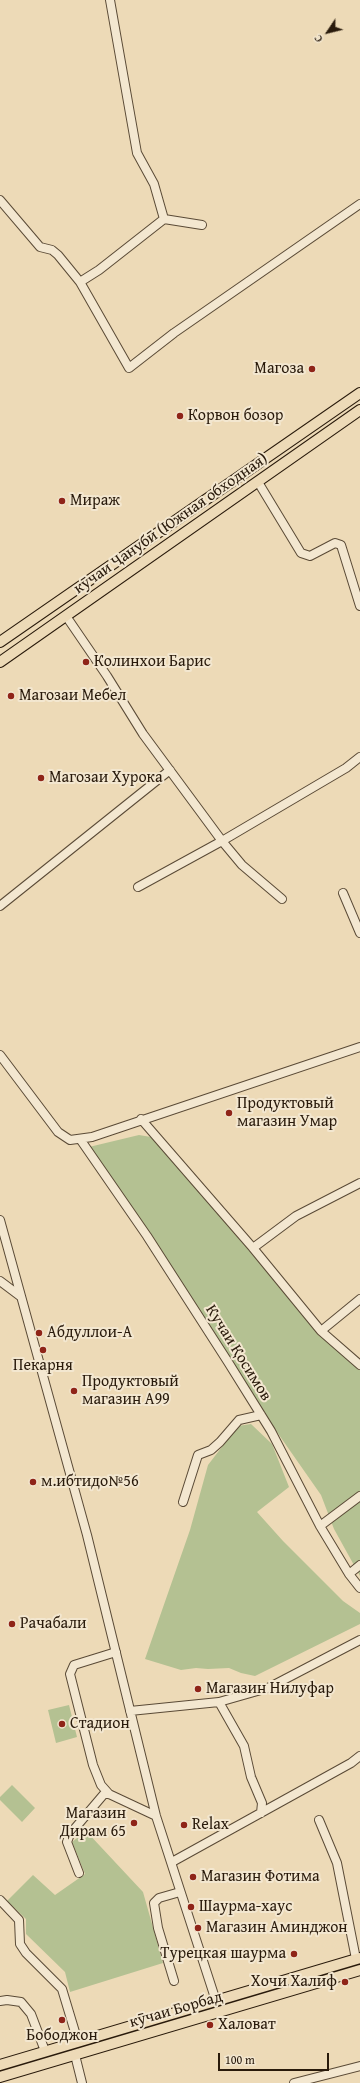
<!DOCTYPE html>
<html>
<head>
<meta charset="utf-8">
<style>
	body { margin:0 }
	#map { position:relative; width:360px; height:2083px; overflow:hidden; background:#eddab7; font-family:"Gentium Book Plus",serif }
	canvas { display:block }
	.north { position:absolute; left:308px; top:12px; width:40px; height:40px; -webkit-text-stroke:3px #f3e7d0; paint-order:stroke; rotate:235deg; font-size:11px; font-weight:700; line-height:16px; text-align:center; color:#291a0b }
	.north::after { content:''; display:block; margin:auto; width:14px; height:18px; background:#291a0b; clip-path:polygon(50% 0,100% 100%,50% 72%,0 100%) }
	.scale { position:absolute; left:218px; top:2053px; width:111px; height:18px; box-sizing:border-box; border:2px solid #291a0b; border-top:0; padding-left:5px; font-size:12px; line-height:14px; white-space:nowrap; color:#291a0b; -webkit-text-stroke:3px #f3e7d0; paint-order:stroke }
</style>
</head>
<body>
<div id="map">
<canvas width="360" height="2083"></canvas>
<div class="north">С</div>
<div class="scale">100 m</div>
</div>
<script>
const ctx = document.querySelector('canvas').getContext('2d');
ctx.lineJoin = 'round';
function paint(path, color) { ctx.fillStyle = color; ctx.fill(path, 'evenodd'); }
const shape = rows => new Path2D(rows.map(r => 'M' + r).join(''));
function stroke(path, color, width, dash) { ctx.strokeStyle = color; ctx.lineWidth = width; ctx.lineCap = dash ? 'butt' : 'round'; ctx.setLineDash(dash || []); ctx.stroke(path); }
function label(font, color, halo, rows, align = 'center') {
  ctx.font = font + ' "Gentium Book Plus",serif'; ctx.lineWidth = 4; ctx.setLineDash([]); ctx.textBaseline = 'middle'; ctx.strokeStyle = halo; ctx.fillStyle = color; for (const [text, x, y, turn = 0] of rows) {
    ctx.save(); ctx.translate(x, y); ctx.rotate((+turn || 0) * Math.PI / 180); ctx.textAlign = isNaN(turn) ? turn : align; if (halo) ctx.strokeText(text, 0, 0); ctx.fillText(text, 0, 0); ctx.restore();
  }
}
paint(shape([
	[139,1135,157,1138,319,1328,360,1363,360,1576,334,1529,321,1495,228,1362,89,1147],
	[251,1424,272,1444,289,1487,257,1512,283,1541,343,1601,360,1613,360,1624,255,1676,241,1673,229,1668,208,1669,196,1668,181,1670,145,1659,190,1530,208,1465,238,1426],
	[69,1705,77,1737,56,1743,48,1710],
	[12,1785,35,1808,22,1822,0,1800,0,1797],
	[86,1831,143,1892,163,1963,70,1992,65,1972,26,1934,26,1919,7,1901,33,1875,55,1895,85,1874,72,1842]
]), '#b4c192');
const minor = shape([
	[110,0,137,153,154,184,164,219],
	[0,200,40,247,52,250,58,255,80,282,129,368,174,333,360,204],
	[80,282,99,270,164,219,202,225],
	[258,482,301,553,310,556,335,543,341,545,360,606],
	[66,616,107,676,143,734,222,841,242,865,282,899],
	[138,887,222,841,346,768,360,757],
	[343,893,360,933],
	[0,906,170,770],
	[0,1055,58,1132,70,1140,92,1137,360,1047],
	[141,1119,253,1248,321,1331,360,1365],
	[80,1139,147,1236,228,1362,271,1431,320,1526,349,1574,360,1588],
	[0,1220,87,1535,156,1816,216,2001],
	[253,1248,296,1216,360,1183],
	[0,1281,20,1296],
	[321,1331,360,1299],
	[183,1502,198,1455,211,1450,220,1442,239,1420,261,1415],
	[320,1526,360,1496],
	[349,1574,360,1565],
	[130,1711,219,1702],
	[109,1794,101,1785,93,1765,70,1674,74,1665,116,1652],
	[261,1813,262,1803,251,1777,244,1746,219,1702,268,1688,360,1640],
	[319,1820,337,1863,356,1959],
	[172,1862,351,1763,360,1756],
	[79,1873,67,1842,70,1834,104,1794,109,1794,156,1816],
	[0,1900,19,1920,20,1944,26,1953,62,1989,78,2042],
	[174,1981,158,1928,154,1903,159,1898,180,1892],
	[0,2001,7,2000,21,2002,31,2014,45,2051],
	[75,2055,82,2083],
	[294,2083,360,2066]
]);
const major = shape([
	[0,642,360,393],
	[0,662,360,410],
	[0,2065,360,1958],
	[0,2077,360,1970]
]);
stroke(minor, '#5a4a36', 10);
stroke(major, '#291a0b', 12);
stroke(minor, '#f3e7d0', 8);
stroke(major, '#eddab7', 10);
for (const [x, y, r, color] of [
	[312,369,4,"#8f2418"],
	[180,416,4,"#8f2418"],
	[62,501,4,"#8f2418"],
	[86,662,4,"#8f2418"],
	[11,696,4,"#8f2418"],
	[41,778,4,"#8f2418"],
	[229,1113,4,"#8f2418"],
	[39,1333,4,"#8f2418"],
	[43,1350,4,"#8f2418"],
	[74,1391,4,"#8f2418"],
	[33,1482,4,"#8f2418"],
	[12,1624,4,"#8f2418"],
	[198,1689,4,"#8f2418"],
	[62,1724,4,"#8f2418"],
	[134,1823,4,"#8f2418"],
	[184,1825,4,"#8f2418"],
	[193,1877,4,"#8f2418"],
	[191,1907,4,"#8f2418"],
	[198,1928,4,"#8f2418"],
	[294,1954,4,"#8f2418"],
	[345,1982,4,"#8f2418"],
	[62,2020,4,"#8f2418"],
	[210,2025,4,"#8f2418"]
]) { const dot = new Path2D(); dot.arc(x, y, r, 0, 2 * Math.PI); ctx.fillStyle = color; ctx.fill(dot); stroke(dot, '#f3e7d0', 1.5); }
label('16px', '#291a0b', '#f3e7d0', [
	["Магоза",304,369,"right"],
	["Корвон бозор",188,416],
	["Мираж",70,501],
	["Колинхои Барис",94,662],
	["Магозаи Мебел",19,696],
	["Магозаи Хурока",49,778],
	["Продуктовый",237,1104],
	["магазин Умар",237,1122],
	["Абдуллои-А",47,1333],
	["Пекарня",43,1366,"center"],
	["Продуктовый",82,1382],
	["магазин А99",82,1400],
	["м.ибтидо№56",41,1482],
	["Рачабали",20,1624],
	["Магазин Нилуфар",206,1689],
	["Стадион",70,1724],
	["Магазин",126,1814,"right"],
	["Дирам 65",126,1832,"right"],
	["Relax",192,1825],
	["Магазин Фотима",201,1877],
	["Шаурма-хаус",199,1907],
	["Магазин Аминджон",206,1928],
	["Турецкая шаурма",286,1954,"right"],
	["Хочи Халиф",337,1982,"right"],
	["Халоват",218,2025],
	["Бободжон",62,2036,"center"]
], 'left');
label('16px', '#291a0b', '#f3e7d0', [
	["кӯчаи Ҷанубӣ (Южная обходная)",171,524,-35],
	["Кучаи Қосимов",238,1353,58],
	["кӯчаи Борбад",176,2010,-16]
]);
</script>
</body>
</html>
